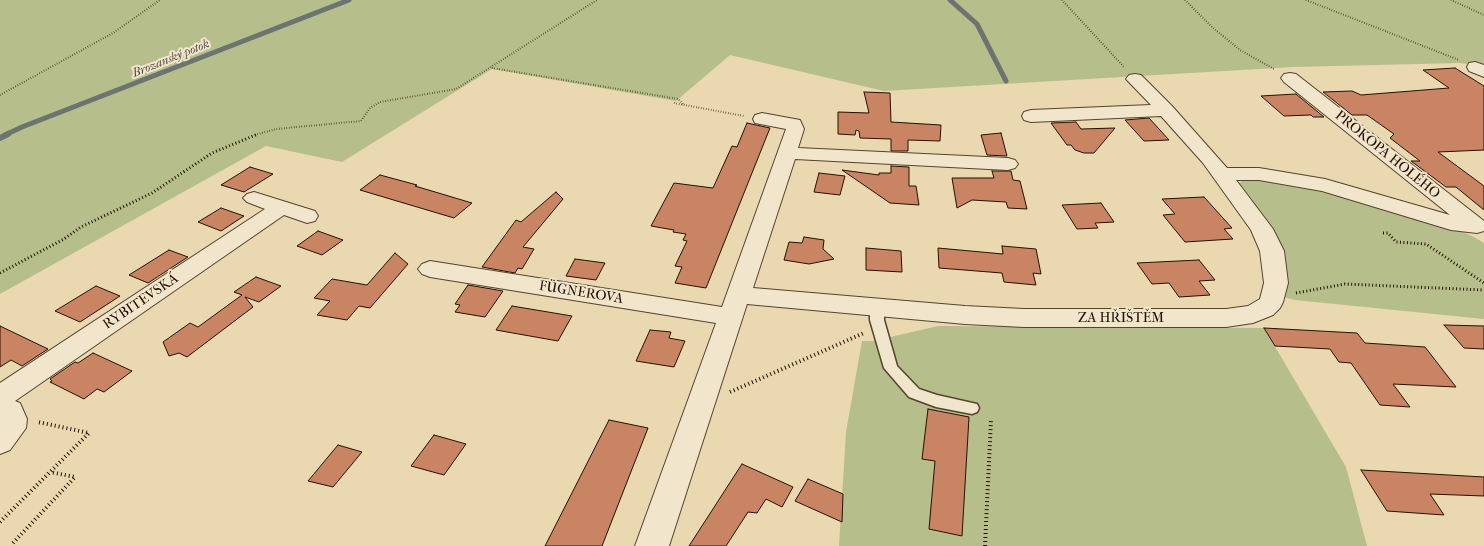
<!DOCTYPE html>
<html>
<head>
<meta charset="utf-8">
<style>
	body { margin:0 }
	canvas { display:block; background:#e9d8b0 }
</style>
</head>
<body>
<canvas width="1484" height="546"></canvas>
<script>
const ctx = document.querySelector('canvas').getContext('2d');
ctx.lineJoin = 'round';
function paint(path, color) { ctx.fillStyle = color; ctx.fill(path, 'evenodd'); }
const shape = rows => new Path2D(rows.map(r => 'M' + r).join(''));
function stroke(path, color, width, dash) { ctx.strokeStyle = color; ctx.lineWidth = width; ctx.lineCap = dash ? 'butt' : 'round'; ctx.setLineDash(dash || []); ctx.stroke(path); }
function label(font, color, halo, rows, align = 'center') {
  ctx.font = font + ' "IM FELL French Canon",serif'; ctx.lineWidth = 4; ctx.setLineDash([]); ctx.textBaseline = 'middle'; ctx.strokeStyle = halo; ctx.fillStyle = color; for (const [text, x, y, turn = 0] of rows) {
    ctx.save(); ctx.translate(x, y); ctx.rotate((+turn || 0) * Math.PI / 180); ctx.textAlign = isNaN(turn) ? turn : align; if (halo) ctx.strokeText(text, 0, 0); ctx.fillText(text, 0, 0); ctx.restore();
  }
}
paint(shape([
	[0,0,1484,0,1484,66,1459,63,1293,67,884,91,730,55,676,101,492,69,342,162,266,146,0,294],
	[1245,179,1291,181,1456,229,1474,237,1484,243,1484,319,1295,300,1283,297,1238,184],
	[938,326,1264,328,1346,467,1367,546,839,546,846,432,862,341,873,341]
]), '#b6bf8b');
stroke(shape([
	[950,0,977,24,1006,81],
	[5,135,22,127,349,0]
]), '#6d746f', 5);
stroke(shape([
	[0,138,8,134]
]), '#6d746f', 6);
const building = shape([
	[1455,68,1484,86,1484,150,1438,152,1484,186,1484,210,1456,187,1446,187,1411,161,1420,161,1390,138,1394,134,1367,115,1352,115,1323,92,1352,91,1361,95,1449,88,1423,70,1455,68],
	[864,92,890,93,891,122,941,125,940,141,908,140,908,151,891,151,891,139,860,138,859,131,856,130,855,135,838,134,838,112,869,113,864,92],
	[1296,94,1324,117,1313,117,1311,115,1284,116,1261,96,1296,94],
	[1149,118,1169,140,1144,141,1125,120,1149,118],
	[1076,122,1081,129,1115,128,1094,153,1084,153,1075,150,1071,145,1067,145,1051,123,1076,122],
	[747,123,770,128,706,288,675,283,682,267,675,266,687,241,683,240,686,234,673,232,674,230,651,226,674,183,713,188,732,146,737,147,747,123],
	[1001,133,1007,156,987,155,981,135,1001,133],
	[891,166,909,167,909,186,916,186,919,205,890,203,842,170,879,175,879,173,891,173,891,166],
	[250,167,273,174,244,192,221,185,250,167],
	[992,171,1011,171,1013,180,1020,181,1027,209,1008,208,1006,202,972,200,957,208,952,178,994,178,992,171],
	[819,173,845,176,840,195,814,192,819,173],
	[380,175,417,185,415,186,472,203,454,218,360,190,380,175],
	[556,192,563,199,523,247,534,249,522,269,518,268,515,273,482,267,516,220,521,222,556,192],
	[1204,197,1232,228,1224,229,1233,239,1185,242,1163,215,1175,214,1162,199,1204,197],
	[1101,203,1114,222,1095,223,1098,228,1077,229,1062,205,1101,203],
	[221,208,244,216,221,231,198,222,221,208],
	[318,231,343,240,322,255,297,246,318,231],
	[804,237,824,240,823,249,834,259,809,264,784,260,789,242,802,243,804,237],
	[1002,246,1036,249,1041,274,1033,273,1036,285,1004,282,1002,273,939,268,938,248,1003,254,1002,246],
	[866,248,901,251,902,272,866,270,866,248],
	[169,250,188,257,148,283,129,275,169,250],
	[395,253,408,264,370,308,359,306,347,320,317,315,330,301,314,298,332,279,367,285,395,253],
	[575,259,605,263,596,280,566,276,575,259],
	[1199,260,1215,280,1199,281,1210,295,1179,297,1169,283,1152,284,1137,263,1199,260],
	[256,277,281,286,259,302,245,297,253,307,187,357,179,353,169,356,163,342,190,323,198,327,242,295,234,292,256,277],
	[468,285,503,291,485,317,455,312,460,305,455,304,468,285],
	[96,286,120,296,80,322,55,311,96,286],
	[512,306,572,316,558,341,496,330,512,306],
	[1444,325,1484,326,1484,349,1464,348,1444,325],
	[0,326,48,349,22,366,11,360,0,367,0,326],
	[1264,328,1357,333,1365,343,1425,347,1456,387,1393,384,1410,407,1380,405,1351,363,1339,362,1330,349,1275,346,1264,328],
	[650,330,671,332,669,338,685,341,674,367,636,361,650,330],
	[93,353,132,371,104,392,97,389,84,399,50,382,52,381,50,379,75,362,78,363,93,353],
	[928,409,969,417,962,536,929,529,935,461,922,459,928,409],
	[609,420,648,428,602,546,545,546,609,420],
	[434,435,466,444,444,475,411,466,434,435],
	[338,445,362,452,333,487,308,481,338,445],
	[742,464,793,487,782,507,766,499,757,513,748,512,726,546,689,546,742,464],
	[1361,470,1484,477,1484,496,1430,494,1444,515,1387,511,1361,470],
	[808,479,843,494,842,522,795,501,808,479]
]);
paint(building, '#c98463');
stroke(building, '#241102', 1);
const service = shape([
	[877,303,882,305,884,308,884,320,897,366,919,389,937,395,977,404,979,408,977,412,972,414,936,407,909,397,884,368,870,320,870,308,872,305,877,303]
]);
const minor = shape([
	[1475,62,1484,65,1484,77,1469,71,1467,67,1469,63,1475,62],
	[1290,73,1296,74,1484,221,1484,231,1477,233,1451,230,1322,191,1259,180,1236,180,1273,229,1284,251,1288,283,1283,302,1280,308,1273,315,1253,323,1226,327,1024,327,965,324,747,304,669,546,635,546,716,323,430,277,422,274,418,269,422,264,430,261,722,307,786,129,755,123,753,119,755,115,762,113,800,120,804,129,798,148,1008,158,1015,160,1018,164,1015,168,1008,170,795,159,753,288,965,306,1024,309,1226,309,1248,306,1260,299,1264,283,1260,251,1251,230,1203,163,1161,116,1031,122,1024,120,1022,116,1024,112,1031,110,1151,105,1126,79,1129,75,1135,74,1141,75,1172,106,1227,168,1259,168,1325,179,1450,215,1284,82,1281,78,1284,74,1290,73],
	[254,192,315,211,318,216,315,221,307,223,284,215,15,401,20,403,27,419,26,428,10,450,0,454,0,383,265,209,247,202,243,198,247,194,254,192]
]);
stroke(service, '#55432e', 3);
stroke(minor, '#55432e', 2);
stroke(shape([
	[1062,0,1124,67],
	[1185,0,1212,27,1240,50,1274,69],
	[1306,0,1459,60],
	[1451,0,1484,15],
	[492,68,678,99,684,105],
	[0,95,113,33,160,0],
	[674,103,744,116],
	[255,135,276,129,361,121,370,108,380,102,456,89,597,0]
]), '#241102', 2, [0.5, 2]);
stroke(shape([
	[1383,233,1388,233,1396,242,1426,244,1484,283],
	[0,273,64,239,81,227,152,193,212,153,258,134],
	[1296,293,1345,284,1484,290]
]), '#241102', 3, [1, 2.5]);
stroke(shape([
	[730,392,864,333],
	[0,522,89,433,38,422],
	[13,543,75,477,50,472],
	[985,546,991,420]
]), '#241102', 4, [1, 3]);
paint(service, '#f1e6cc');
paint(minor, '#f1e6cc');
label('italic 12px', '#4f4b42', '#f1e6cc', [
	["Brozanský potok",171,59,-22]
]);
label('14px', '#241102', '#f1e6cc', [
	["PROKOPA HOLÉHO",1387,155,39],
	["FÜGNEROVA",581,293,9],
	["RYBITEVSKÁ",141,302,-34],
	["ZA HŘIŠTĚM",1121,319]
]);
</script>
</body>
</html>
